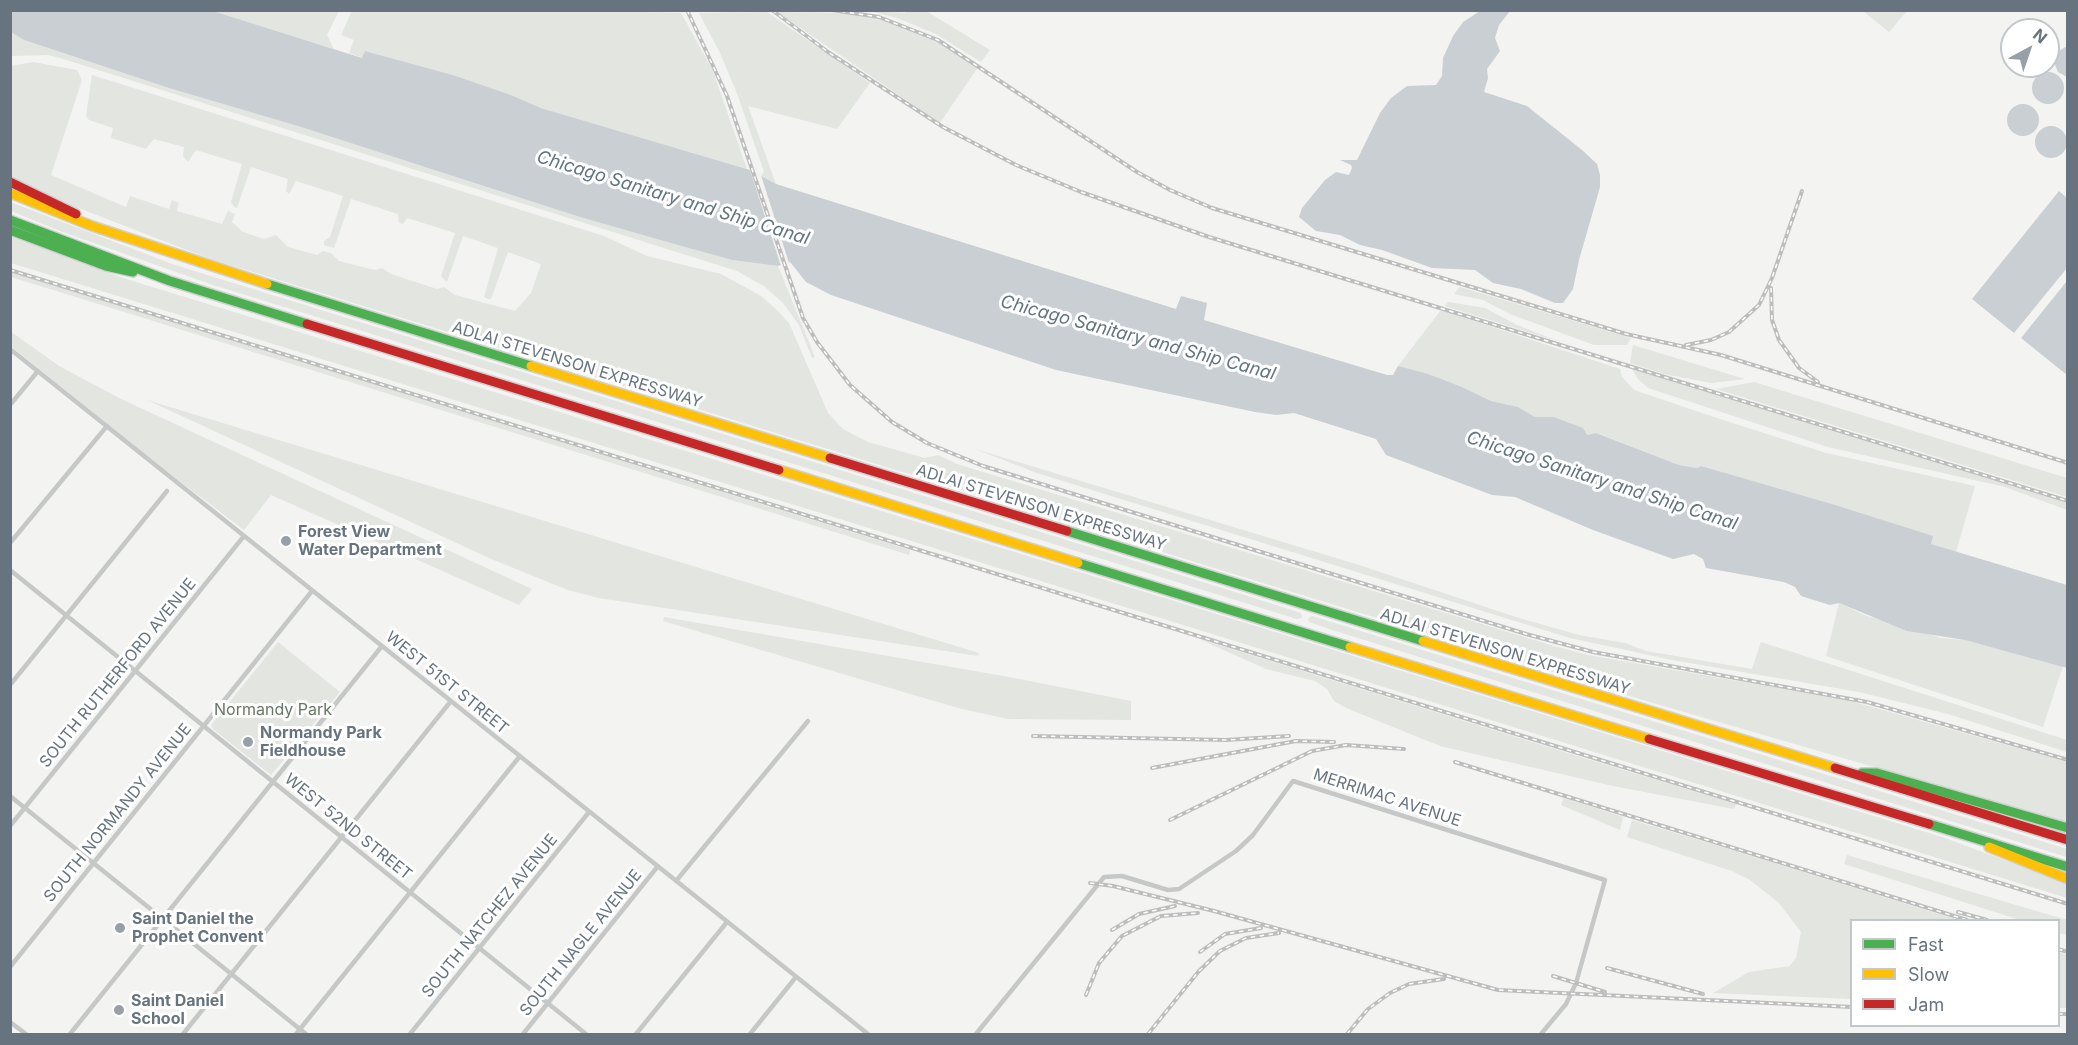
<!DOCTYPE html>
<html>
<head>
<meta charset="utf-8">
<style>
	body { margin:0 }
	#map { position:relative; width:2078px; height:1045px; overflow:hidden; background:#f3f3f2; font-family:Inter,sans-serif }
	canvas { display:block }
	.frame { position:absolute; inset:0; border:12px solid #67747f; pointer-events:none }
	.legend { position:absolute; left:1850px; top:919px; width:210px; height:108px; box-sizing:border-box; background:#fff; border:2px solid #c2c7cc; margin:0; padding:8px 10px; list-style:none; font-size:18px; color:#67747f }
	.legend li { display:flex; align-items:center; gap:12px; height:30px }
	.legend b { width:30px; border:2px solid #c2c7cc }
	.north { position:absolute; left:2000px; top:18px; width:60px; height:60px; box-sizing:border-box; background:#fff; border:2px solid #c2c7cc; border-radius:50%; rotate:40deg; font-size:16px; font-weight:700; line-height:24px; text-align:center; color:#67747f }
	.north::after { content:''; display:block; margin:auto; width:21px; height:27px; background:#98a0a7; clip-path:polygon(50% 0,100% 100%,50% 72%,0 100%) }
</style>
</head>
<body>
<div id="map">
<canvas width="2078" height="1045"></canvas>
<div class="frame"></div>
<ul class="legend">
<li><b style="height:8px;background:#4caf50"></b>Fast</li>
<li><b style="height:8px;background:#ffc107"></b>Slow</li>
<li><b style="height:8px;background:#c62828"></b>Jam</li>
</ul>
<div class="north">N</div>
</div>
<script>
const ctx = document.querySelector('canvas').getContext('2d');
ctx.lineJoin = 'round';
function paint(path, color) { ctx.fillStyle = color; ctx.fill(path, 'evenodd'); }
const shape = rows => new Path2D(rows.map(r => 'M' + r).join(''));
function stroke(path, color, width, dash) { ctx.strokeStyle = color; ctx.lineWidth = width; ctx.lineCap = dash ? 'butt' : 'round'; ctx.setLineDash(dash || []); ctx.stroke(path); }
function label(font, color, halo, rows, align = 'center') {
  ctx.font = font + ' Inter,sans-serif'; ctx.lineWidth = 6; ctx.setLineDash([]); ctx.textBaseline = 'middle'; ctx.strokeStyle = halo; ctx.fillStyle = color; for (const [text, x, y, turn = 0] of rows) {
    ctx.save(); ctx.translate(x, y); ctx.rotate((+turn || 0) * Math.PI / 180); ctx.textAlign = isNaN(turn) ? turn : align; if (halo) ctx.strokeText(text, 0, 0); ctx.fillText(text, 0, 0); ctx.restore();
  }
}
paint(shape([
	[562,10,681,13,713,71,747,169,541,108,511,95,453,75,365,51,363,58,349,53,354,40,341,35,352,11],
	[213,11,339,11,327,35,334,49],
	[869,11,905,13,907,11,926,11,990,50,981,62,936,34,897,18],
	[1863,11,1907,11,1889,32],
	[767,12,870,83,837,129,748,106,776,184,761,176,764,172,738,96,720,53,699,13],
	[777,12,844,13,889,21,925,34,978,67,940,123],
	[11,32,24,40,169,88,301,127,580,217,732,260,778,266,815,357,812,358,799,325,783,303,764,286,737,271,60,58,48,55,11,56],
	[33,62,77,70,82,80,51,175,126,207,130,196,169,209,172,200,179,203,177,211,222,224,228,211,235,214,232,222,243,232,264,239,276,235,288,247,317,255,323,251,331,253,339,261,375,270,382,268,391,274,437,289,444,287,455,295,515,311,531,293,541,264,508,252,491,299,488,299,484,297,498,248,463,236,447,282,441,276,455,233,407,218,403,224,399,223,398,214,351,199,334,248,324,245,324,241,330,237,343,196,296,181,289,194,286,191,288,179,251,167,237,208,234,207,231,202,242,164,196,150,188,162,183,156,184,147,154,139,146,149,111,138,113,128,89,120,86,116,92,75,604,236,647,256,721,274,761,296,778,311,789,323,828,413,843,429,868,442,925,458,938,455,957,464,1554,646,1588,655,1847,700,2067,762,2067,823,1643,700,214,260,174,245,76,207,11,176,11,66],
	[10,202,175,265,1206,583,1301,613,1302,618,1297,619,213,285,60,231,11,211],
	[10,236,120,277,1942,837,2067,883,2067,898,11,263],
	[11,272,910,550,909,555,11,277],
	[1460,287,1631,338,1627,345,1594,345,1510,314,1483,300,1454,294],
	[1448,302,1485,308,1517,325,1560,342,1445,306],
	[1441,310,1620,369,1622,377,1634,390,1714,417,1826,453,1975,486,1956,552,1931,544,1932,536,1701,466,1697,468,1679,465,1597,433,1587,435,1568,422,1554,417,1535,417,1518,407,1491,401,1462,387,1398,366],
	[10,331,59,366,121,399,532,589,519,605,271,495,244,530,140,451,11,346],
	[1633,345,1745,379,1711,383,1664,374,1630,363],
	[1632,369,2067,503,2067,510,2005,487,1828,447,1648,388,1638,379],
	[1754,382,2067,478,2067,497,1716,389],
	[147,400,979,653,978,656,599,598,568,590,489,558],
	[975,449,1356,564,1516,617,1579,635,1625,643,1646,651,1752,669,1761,642,2067,740,2067,752,1948,714,1859,692,1672,660,1570,638,1037,473],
	[1839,603,1864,615,1941,638,1965,640,2063,666,2043,727,1826,656],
	[1312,616,2067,849,2067,857,1332,630,1309,622,1308,619],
	[664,617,1009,677,1131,701,1131,720,1008,719,958,708,663,621],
	[1199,639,1587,759,1736,804,1734,809,1613,786,1440,746,1346,708,1334,701,1327,689,1315,681,1266,669],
	[278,642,340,692,271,775,213,729,211,725],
	[1564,798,1623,817,1620,830,1561,805],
	[1632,820,1755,857,1958,920,1852,920,1851,999,1713,993,1749,972,1790,966,1796,958,1801,932,1779,903,1750,880,1732,871,1627,837],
	[1847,855,2067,920,2067,935,2059,933,2058,920,2020,920,1844,864],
	[2059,952,2067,955,2067,1008,2059,1008]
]), '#e2e5e0');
paint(shape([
	[11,11,213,11,362,58,365,51,453,75,511,95,541,108,750,170,776,184,1176,309,1181,296,1207,303,1204,320,1387,375,1393,375,1398,366,1428,374,1462,387,1491,401,1518,407,1535,417,1554,417,1583,428,1587,435,1596,433,1679,465,1697,468,1701,466,1835,505,1933,536,1931,544,2067,585,2067,668,1965,640,1907,631,1839,603,1830,605,1801,596,1795,587,1784,582,1706,568,1703,559,1694,554,1673,559,1593,530,1515,497,1492,495,1386,455,1376,439,1294,413,1276,415,1255,412,1056,370,831,295,806,282,790,262,778,266,732,260,678,245,580,217,301,127,169,88,24,40,11,32],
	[1480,11,1510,11,1499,25,1495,38,1500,51,1487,69,1488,78,1484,92,1527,106,1582,150,1597,164,1600,175,1600,187,1579,260,1573,289,1563,303,1555,303,1521,289,1493,283,1475,270,1432,268,1382,250,1360,245,1340,235,1316,231,1299,217,1302,208,1325,180,1336,172,1349,175,1352,168,1351,165,1340,160,1357,160,1380,113,1391,98,1407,86,1436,85,1442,76,1443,58,1453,36,1463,22],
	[2067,46,2068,46,2067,77,2058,72,2054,62,2057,52],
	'2032 88a16 16 0 1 1 32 0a16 16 0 1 1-32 0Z',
	'2007 120a16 16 0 1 1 32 0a16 16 0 1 1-32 0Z',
	'2035 142a16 16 0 1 1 32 0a16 16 0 1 1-32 0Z',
	[2059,191,2067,198,2067,268,2014,333,1972,299],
	[2067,281,2067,375,2021,338]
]), '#c9cfd2');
paint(shape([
	[754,169,760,172,789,263,781,266,750,170]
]), '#f3f3f2');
const fast = shape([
	[10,220,170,281,307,324],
	[10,230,106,266,133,272],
	[267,284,531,366],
	[1067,531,1423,641],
	[1078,563,1350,647],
	[1862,773,1877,773,2068,828],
	[1929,824,2068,867]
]);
const slow = shape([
	[10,193,92,226,267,284],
	[531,366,830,458],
	[779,470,1078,563],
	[1423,641,1835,768],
	[1350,647,1649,739],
	[1989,847,2068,879]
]);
const jam = shape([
	[10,182,76,214],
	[307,324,779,470],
	[830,458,1067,531],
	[1649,739,1929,824],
	[1835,768,2068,840]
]);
stroke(fast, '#cfd0d0', 12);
stroke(slow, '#cfd0d0', 12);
stroke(jam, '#cfd0d0', 12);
stroke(shape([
	[10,349,868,1034],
	[10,405,38,371],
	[10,543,107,426],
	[10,570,586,1034],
	[10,685,167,491],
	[10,796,306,1034],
	[10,826,244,536],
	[676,881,808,721],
	[10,967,312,591],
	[10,1022,26,1034],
	[70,1034,382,646],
	[183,1034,451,701],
	[296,1034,520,756],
	[410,1034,589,812],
	[523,1034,658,866],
	[636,1034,727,922],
	[750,1034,796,977],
	[976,1034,1104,877,1122,876,1168,890,1179,889,1236,851,1253,835,1293,781,1605,880,1576,983,1566,1004,1541,1034]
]), '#c6c8c8', 4.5);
stroke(fast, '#4caf50', 9);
stroke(slow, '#ffc107', 9);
stroke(jam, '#c62828', 9);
const rail = shape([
	[687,10,727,96,803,318,817,342,850,385,892,422,927,443,983,466,1526,634,1593,652,1867,702,2068,760],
	[772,10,828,52,943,127,1016,165,1081,192,1209,237,2068,501],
	[832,10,879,17,938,40,1137,172,1170,190,1212,208,1626,334,1721,355,2068,463],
	[10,270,2068,904],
	[1771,288,1772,320,1779,340,1799,368,1818,382],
	[1686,345,1711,340,1729,332,1759,305,1772,278,1802,191],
	[1033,736,1226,740,1289,736],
	[1455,762,1967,920],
	[1152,768,1296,741,1334,742],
	[1170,820,1312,751,1346,745,1404,749],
	[1090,883,1113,886,1214,911,1498,990,1852,1007],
	[1958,912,1987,920],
	[1112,930,1139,914,1175,906],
	[2058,949,2068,952],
	[1200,952,1225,934,1261,928],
	[1607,968,1703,994],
	[1553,976,1605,992],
	[1086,995,1099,963,1122,936,1161,916,1198,913],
	[2058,1014,2068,1014],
	[1148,1034,1199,971,1220,951,1246,938,1279,933],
	[1347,1034,1368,1009,1390,993,1409,984,1444,979]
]);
stroke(rail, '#bdbdbe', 4);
stroke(rail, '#fff', 1.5, [4.5]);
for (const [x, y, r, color] of [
	[286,541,6,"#98a0a7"],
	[248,742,6,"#98a0a7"],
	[120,928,6,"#98a0a7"],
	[119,1010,6,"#98a0a7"]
]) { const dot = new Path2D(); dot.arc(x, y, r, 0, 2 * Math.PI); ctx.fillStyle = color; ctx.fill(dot); stroke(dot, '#fff', 2); }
label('16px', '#67747f', '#fff', [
	["ADLAI STEVENSON EXPRESSWAY",577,365,17],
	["ADLAI STEVENSON EXPRESSWAY",1041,508,17],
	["ADLAI STEVENSON EXPRESSWAY",1505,652,17],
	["SOUTH RUTHERFORD AVENUE",118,673,-51],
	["WEST 51ST STREET",447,683,39],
	["MERRIMAC AVENUE",1387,798,18],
	["SOUTH NORMANDY AVENUE",118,813,-51],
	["WEST 52ND STREET",348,827,39],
	["SOUTH NATCHEZ AVENUE",490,916,-51],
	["SOUTH NAGLE AVENUE",581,943,-51]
]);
label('bold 16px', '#67747f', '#fff', [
	["Forest View",298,532],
	["Water Department",298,550],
	["Normandy Park",260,733],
	["Fieldhouse",260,751],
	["Saint Daniel the",132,919],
	["Prophet Convent",132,937],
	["Saint Daniel",131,1001],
	["School",131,1019]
], 'left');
label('16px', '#687765', '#fff', [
	["Normandy Park",273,710]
]);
label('italic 18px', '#63757c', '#fff', [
	["Chicago Sanitary and Ship Canal",673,198,17],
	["Chicago Sanitary and Ship Canal",1138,338,15],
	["Chicago Sanitary and Ship Canal",1602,481,18]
]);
</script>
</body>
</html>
